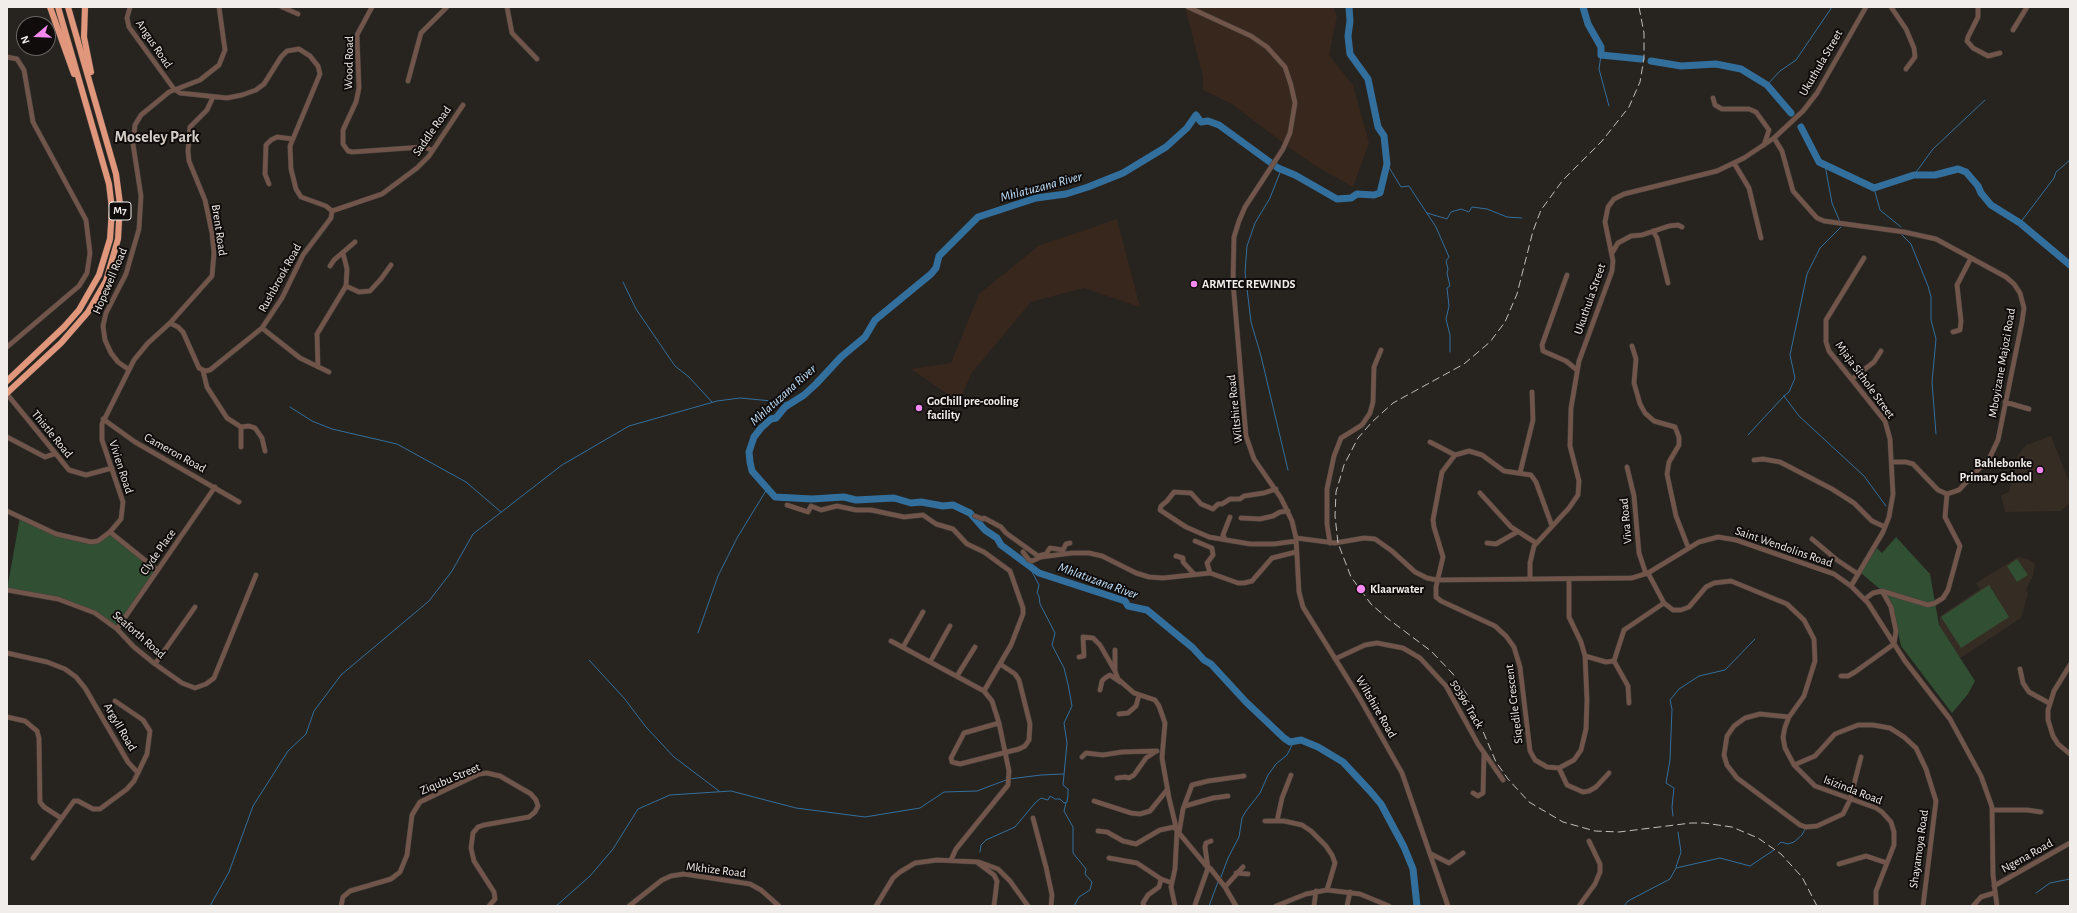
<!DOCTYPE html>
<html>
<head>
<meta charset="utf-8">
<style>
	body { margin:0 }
	#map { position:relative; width:2077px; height:913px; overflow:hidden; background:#27231f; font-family:"Alegreya Sans",sans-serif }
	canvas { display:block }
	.frame { position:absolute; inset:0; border:8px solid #f0edea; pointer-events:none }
	.north { position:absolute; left:16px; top:16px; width:40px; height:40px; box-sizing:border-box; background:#0f0c0b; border:1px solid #696664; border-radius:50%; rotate:251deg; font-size:11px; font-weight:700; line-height:16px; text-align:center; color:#f0edea }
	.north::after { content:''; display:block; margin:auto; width:14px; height:18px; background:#f489f0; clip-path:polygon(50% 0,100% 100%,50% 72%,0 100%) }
</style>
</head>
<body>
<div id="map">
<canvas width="2077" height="913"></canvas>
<div class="frame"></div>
<div class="north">N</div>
</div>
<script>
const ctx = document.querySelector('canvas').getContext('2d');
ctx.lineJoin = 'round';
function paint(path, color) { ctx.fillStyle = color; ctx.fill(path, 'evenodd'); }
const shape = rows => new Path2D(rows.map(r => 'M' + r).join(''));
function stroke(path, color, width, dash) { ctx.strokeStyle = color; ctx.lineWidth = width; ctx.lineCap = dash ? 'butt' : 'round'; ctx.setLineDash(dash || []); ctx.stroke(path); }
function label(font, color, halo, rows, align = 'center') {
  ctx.font = font + ' "Alegreya Sans",sans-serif'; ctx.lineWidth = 4; ctx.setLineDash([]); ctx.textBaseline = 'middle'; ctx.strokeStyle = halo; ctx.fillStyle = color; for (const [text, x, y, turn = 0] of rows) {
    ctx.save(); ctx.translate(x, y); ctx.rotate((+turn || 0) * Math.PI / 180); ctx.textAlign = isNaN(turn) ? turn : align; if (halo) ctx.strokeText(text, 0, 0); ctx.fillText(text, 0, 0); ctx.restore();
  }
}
paint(shape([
	[2051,436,2070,484,2070,503,2061,511,2005,512,2001,495,2009,492,2018,455,2026,445],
	[2018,557,2028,559,2035,564,2033,576,2026,590,2028,594,2021,618,1959,659,1939,625,1940,616,1980,589,1976,583]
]), '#352c24');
paint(shape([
	[1185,7,1334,7,1337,16,1329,55,1353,85,1369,143,1353,187,1319,168,1291,149,1232,104,1203,90,1203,77],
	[1117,219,1140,307,1084,288,1031,302,971,374,959,402,911,369,951,363,979,294,1038,246]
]), '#37271d');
paint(shape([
	[20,517,56,534,91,543,110,532,157,570,117,629,108,621,70,603,7,590],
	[1896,537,1930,574,1939,625,1975,681,1968,694,1952,713,1901,646,1892,604,1881,590,1861,573,1877,548,1882,553],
	[2017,559,2028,575,2017,582,2007,566],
	[1989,585,2009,617,1961,648,1941,617]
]), '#314f33');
stroke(shape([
	[1601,55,1599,69,1609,106],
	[1767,85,1780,71,1796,60,1832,7],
	[1387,164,1401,187,1409,186,1436,227,1449,257,1446,261,1448,269,1447,273,1450,286,1447,288,1449,306,1446,319,1450,335,1450,352],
	[1825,165,1832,203,1840,222],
	[1281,170,1270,198,1255,223,1247,246,1245,272,1251,322,1261,356,1288,470],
	[1914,175,1933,149,1985,100],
	[1874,188,1880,210,1901,227],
	[1427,213,1447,219,1451,212,1461,209,1469,212,1472,207,1487,209,1507,217,1522,218],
	[2020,223,2054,178,2056,172,2070,160],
	[1902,235,1911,244,1928,286,1931,297,1931,320,1936,339,1932,382,1936,434],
	[623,282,636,309,675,366,689,377,712,402],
	[1784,396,1799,416,1864,476,1886,506],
	[290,407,312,421,332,429,397,444,466,482,501,512],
	[1748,435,1784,396,1789,392,1795,378,1790,355,1807,274,1820,248,1841,227],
	[698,633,718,576,737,538,767,489],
	[589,660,624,698,646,727,674,757,719,791],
	[1009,779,1041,775,1064,774],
	[1066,803,1064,811,1073,827,1073,853,1086,869,1085,874,1092,882,1090,890,1079,897,1074,906],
	[1673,816,1672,807,1674,788,1666,783,1670,760,1672,709,1670,700,1679,689,1699,676,1725,670,1755,639],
	[1778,845,1781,842,1788,844,1794,842,1802,835,1805,829],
	[980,852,981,845,986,840,1015,827,1035,803,1041,798,1048,800,1050,796,1055,799,1060,799,1064,803,1067,802,1068,795,1068,789,1063,785,1067,743,1064,723,1072,706,1068,684,1064,668,1052,645,1055,633,1040,604,1039,596,1037,593,1039,585,1029,566],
	[1676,867,1681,852,1678,832],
	[1221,877,1228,858,1239,837,1242,818,1246,811,1260,793,1268,775,1276,764,1287,755,1294,741],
	[2036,893,2050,883,2070,879],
	[210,906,229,872,253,806,288,751,306,734,314,711,341,675,429,601,452,571,473,534,562,465,629,426,717,401,740,398,793,403],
	[556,906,590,876,613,849,638,809,670,795,731,791,796,808,865,817,920,808,944,792,977,791,1006,780],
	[1209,906,1218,882],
	[1624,906,1628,901,1670,879,1676,868,1720,858,1750,866,1774,850]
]), '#336f9d', 1);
stroke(shape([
	[1349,7,1350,21,1348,36,1350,54,1368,79,1378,127,1384,136,1387,164,1380,193,1374,195,1357,194,1351,198,1337,199,1295,175,1278,168,1219,125,1208,121,1201,122,1196,115,1187,128,1166,147,1123,173,1088,187,1066,194,1036,198,978,217,939,256,936,268,931,274,875,320,865,337,841,357,816,384,804,395,785,407,776,418,771,419,761,428,754,437,749,452,750,462,752,471,775,497,812,499,844,497,856,500,894,498,911,503,921,502,943,506,953,505,970,513,985,530,997,538,1001,545,1039,573,1125,601,1128,606,1147,610,1193,648,1204,660,1211,664,1246,702,1284,738,1290,742,1301,740,1318,747,1343,762,1370,791,1381,804,1404,847,1413,869,1417,906],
	[1583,7,1588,24,1601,47,1601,55,1641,59],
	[1651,61,1681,66,1716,64,1741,69,1767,85,1791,113],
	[1801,127,1819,162,1874,188,1914,175,1935,175,1958,169,1966,172,1978,186,1981,193,1991,205,2020,223,2070,265]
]), '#336f9d', 7);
const minor = shape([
	[130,7,127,18,129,27,174,89,180,93,227,98,242,95,256,90,264,84,281,57,287,51,299,49,310,56,318,66,320,74,290,146,291,169,296,189,301,197,326,206,332,211],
	[282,7,298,14],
	[372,7,357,35,359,88,356,102,343,130,343,144,348,151,352,152,423,147,432,150],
	[507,7,512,33,537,59],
	[1188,7,1251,36,1267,47,1285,67,1291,85,1295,103,1290,133,1283,149,1245,207,1239,221,1234,237,1233,282,1246,436,1254,459,1281,498,1292,521,1296,538,1299,592,1303,607,1359,697,1402,773,1448,906],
	[1891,7,1906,29,1914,48,1915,57,1906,69],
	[1978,7,1978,17,1968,37,1967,41,1973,48,1988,56,2000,53],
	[2013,30,2027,7],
	[7,57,17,59,24,70,33,122,86,220,90,253,87,273,79,286,7,347],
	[408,81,421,33,447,7],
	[1713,98,1715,105,1722,109,1749,109,1756,112,1769,130,1764,145],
	[1774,138,1782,151,1793,191,1817,218,1824,221,1904,232,1936,239,2006,277,2014,284,2020,293,2024,308,2022,322,1998,440,1990,457,1959,490,1947,494,1938,490,1913,464,1906,462,1892,462],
	[1734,163,1749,188,1761,238],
	[269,184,265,174,266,145,271,140,277,137,293,139],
	[332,211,382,194,417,168,429,156,463,105],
	[1653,231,1657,238,1668,283],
	[1612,253,1618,243,1631,236,1642,235,1669,226,1678,225,1682,227],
	[330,266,334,260,355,242],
	[1567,275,1542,345,1543,351,1566,361,1577,370],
	[346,286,359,292,370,291,381,279,391,265],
	[170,323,178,327,183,332,199,368,205,371,210,370,262,328,282,298,303,255,331,218,332,211],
	[262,328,300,358,329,372],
	[1953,332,1960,330,1961,321,1957,285,1971,258],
	[1632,346,1636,359,1634,383,1640,404,1645,413,1654,421,1675,427,1679,437,1679,445,1669,462,1667,474,1676,516,1688,547],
	[318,367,317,334,346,286,347,269,343,253],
	[128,369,118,362,111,353,105,340,103,326,106,313,126,274,139,229,141,196,133,144,135,125,141,115,169,92,200,80,219,65,225,50,219,7],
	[203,371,207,387,227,418,241,427,241,447],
	[1852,379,1874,362,1881,351],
	[7,394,69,470,86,475,112,468],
	[2005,402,2029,409],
	[103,419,135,442,239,502],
	[241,427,249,426,255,428,262,438,265,451],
	[7,437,45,457,54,454],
	[1430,442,1455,455],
	[1754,460,1763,459,1780,462,1832,489,1854,503,1872,521,1885,527],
	[1627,467,1634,496,1639,553,1646,574],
	[1520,473,1533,420,1532,392],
	[1276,489,1264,493,1244,496,1240,499,1230,499,1222,504,1218,504,1213,509,1201,504,1191,493,1174,492,1167,501,1161,506,1160,510,1186,527,1209,537,1250,544,1274,544,1296,541],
	[1480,493,1511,527,1536,543],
	[787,505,808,512,811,506,821,510,837,506,856,510,871,510,904,517,923,515,936,524,953,529,967,544,984,552,1010,571,1023,608,1023,614,1011,645,984,691],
	[7,511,56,534,91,542,98,541,110,532,121,519,123,502,102,440,102,424,134,360,148,343,170,323,212,276,214,253,212,233,205,200,189,161,188,151,190,127,207,110,213,97],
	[975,516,983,519,984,518,1001,527,1006,533,1038,556,1046,554,1050,548,1063,550,1066,544,1070,543],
	[1241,518,1260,519,1273,516,1280,512,1288,511],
	[1552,526,1536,482,1531,475,1504,471,1482,455,1469,451,1455,455,1442,472,1433,520,1434,527,1443,557,1436,587,1436,597,1441,601,1495,626,1506,636,1514,647,1520,667,1530,751,1535,760,1547,767,1559,768,1574,760,1581,750,1586,729,1587,700,1585,656,1581,642,1569,617,1569,579],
	[110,532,157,570],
	[1296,538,1335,543,1364,538,1375,539,1392,551,1415,572,1427,578,1437,580,1632,578,1648,573,1699,542,1718,537,1736,540,1834,574,1851,586,1868,603,1905,661,1950,719,1981,776,1992,807,1993,875,1997,906],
	[1225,539,1223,535,1230,517],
	[1812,539,1837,560,1858,574],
	[1195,541,1212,548,1213,555,1207,563,1210,573],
	[1330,543,1327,524,1327,489,1334,456,1341,438,1362,425,1370,413,1373,402,1374,367,1381,350],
	[1487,543,1496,544,1517,532],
	[1023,552,1029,560,1032,561,1041,557,1072,553,1089,553,1102,556,1136,573,1149,577,1163,578,1210,573,1238,583,1244,583,1252,581,1272,558,1296,552],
	[1176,556,1183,558,1183,562,1194,574],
	[1648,573,1664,603,1673,610,1681,610,1689,607,1706,587,1714,583,1731,581,1787,604,1804,620,1814,639,1815,661,1804,696,1789,717,1785,727,1783,737,1785,748,1794,765,1815,786,1876,808,1882,812,1891,822,1894,832,1894,845,1876,891,1876,906],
	[1530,579,1530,563,1534,546,1569,508,1578,495,1579,481,1570,446,1571,408,1579,361,1612,271,1613,261,1605,222,1608,207,1614,199,1624,194,1717,171,1744,158,1774,138,1803,111,1817,93,1866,7],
	[1851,586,1883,532,1889,517,1893,494,1890,439,1885,421,1829,351,1826,342,1826,320,1864,258],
	[7,590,58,599,95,613,117,629,134,647,155,664,182,683,195,688,206,684,214,678,256,575],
	[1865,599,1873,593,1882,591,1928,605,1935,603,1943,598,1948,590,1960,546,1945,517,1947,494],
	[117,629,215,487],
	[891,641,984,691,992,701,999,723,1009,771,1008,785,956,849,951,860],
	[903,647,923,612],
	[1115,650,1115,671,1118,679,1134,693,1155,700,1159,706,1165,723,1162,758,1169,798,1177,831,1175,869,1171,887,1175,906],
	[7,653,47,662,65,669,76,677,85,688,128,762,138,773],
	[1585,656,1606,662,1614,661,1624,630,1664,603],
	[1079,657,1084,656,1083,637,1093,638,1100,645,1115,671],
	[1335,659,1365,645,1377,643,1403,648,1420,658,1446,686,1478,744,1503,780],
	[1614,661,1628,686,1629,703],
	[930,662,950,626],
	[155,664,195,607],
	[2070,665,2054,691,2048,710,2048,720,2053,736,2058,744,2070,754],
	[2020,669,2023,683,2029,692,2049,703],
	[957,676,975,647],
	[1841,676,1848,676,1855,672,1894,644,1896,631,1891,607,1882,591],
	[1100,690,1102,681,1105,678,1110,675,1120,682],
	[1119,714,1128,713,1136,706,1139,695],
	[7,717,25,721,37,731,39,738,40,802,44,807,61,818],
	[1789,717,1760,714,1745,718,1734,726,1727,736,1724,755,1727,765,1737,778,1800,825,1806,827,1817,826,1843,814,1850,800,1861,757],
	[999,723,964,733,951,758,952,762,960,764,1019,749,1025,746,1029,740,1030,724,1019,680,1015,674,1000,664],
	[1082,757,1086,753,1103,755,1122,752,1157,751],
	[1794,765,1815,756,1835,734,1858,725,1873,725,1890,728,1904,737,1916,748,1926,769,1936,801,1923,906],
	[1559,768,1567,785,1583,792,1589,791,1596,787,1609,773],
	[1117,778,1125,777,1129,778,1134,775,1146,758,1155,752],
	[1473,793,1478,796,1483,793,1484,754],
	[1094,801,1131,813,1140,814,1150,811,1167,790],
	[1185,806,1213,798,1228,796],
	[1993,810,2027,810,2041,812],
	[1033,818,1046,867,1052,895,1051,906],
	[1265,821,1284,821,1302,825,1311,831,1326,846,1332,855,1335,863,1327,890],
	[1277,821,1282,798,1291,775],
	[1098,831,1107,832,1123,841,1136,844,1160,830,1174,827,1208,868,1195,905],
	[1179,833,1183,809,1192,785,1208,781,1244,776],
	[1211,841,1206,843,1205,847,1208,868,1210,868,1225,887,1236,906],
	[1431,854,1449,863,1463,853],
	[33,858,74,801,78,801,93,809,100,809,127,789,134,781,147,754,150,731,143,720,115,701],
	[1109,858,1137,863,1161,879,1172,883],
	[978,863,994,875,997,881,994,906],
	[1839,864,1866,856,1887,863],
	[1236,873,1248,874],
	[1994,886,2070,843],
	[1225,887,1243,867],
	[341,906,343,897,350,891,391,879,400,872,407,855,412,815,420,802,479,774,487,773,500,776,531,794,536,800,538,806,535,812,529,817,484,825,478,827,473,833,471,848,474,861,494,892,495,899,489,906],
	[629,906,662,880,671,876,684,874,750,884,761,890,779,906],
	[876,906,893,878,900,872,915,863,937,860,979,862,998,869,1010,881,1028,906],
	[1144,906,1143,903,1148,895,1159,887,1161,879],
	[1276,906,1306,894,1327,890,1360,894,1389,906],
	[1314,906,1316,891],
	[1347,906,1350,892],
	[1579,906,1595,884,1600,872,1600,864,1589,841],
	[1973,906,1981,897,1994,893]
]);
const highway = shape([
	[50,7,74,74],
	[85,7,84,37,91,72],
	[7,381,64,327,79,310,99,275,110,239,112,209,109,184,58,7],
	[7,393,61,343,88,312,106,281,118,239,120,204,116,174,68,7]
]);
stroke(minor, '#433f3b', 5.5);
stroke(highway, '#433f3b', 7);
stroke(minor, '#72554a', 4.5);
stroke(highway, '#e0977c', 6);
stroke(shape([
	[1639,7,1644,33,1644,58,1640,82,1629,107,1602,141,1563,180,1541,210,1533,231,1517,294,1505,322,1490,342,1464,364,1393,403,1372,422,1358,438,1344,465,1336,492,1335,516,1338,543,1351,577,1371,604,1387,618,1431,651,1453,674,1468,696,1496,762,1508,779,1529,802,1563,822,1595,831,1619,832,1691,823,1704,823,1732,827,1758,838,1781,854,1802,877,1817,906]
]), '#c1bebb', 1, [8, 4]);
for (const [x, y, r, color] of [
	[1194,284,4,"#f489f0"],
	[919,408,4,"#f489f0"],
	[2040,470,4,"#f489f0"],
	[1361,589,5,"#f489f0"]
]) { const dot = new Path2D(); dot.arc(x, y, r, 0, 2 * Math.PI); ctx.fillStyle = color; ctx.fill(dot); stroke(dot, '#0f0c0b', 1.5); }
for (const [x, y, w] of [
	[120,211,22]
]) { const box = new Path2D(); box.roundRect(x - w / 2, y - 9, w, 18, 3); ctx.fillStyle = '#0f0c0b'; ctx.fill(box); stroke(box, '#f0edea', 1); }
label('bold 11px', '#f0edea', null, [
	["M7",120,211]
]);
label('12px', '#f0edea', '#0f0c0b', [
	["Angus Road",154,44,56],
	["Wood Road",349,63,-89],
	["Ukuthula Street",1821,63,-60],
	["Saddle Road",432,131,-55],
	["Brent Road",219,230,82],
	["Rushbrook Road",280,278,-61],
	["Hopewell Road",110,281,-67],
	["Ukuthula Street",1590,299,-71],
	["Mboyizane Majozi Road",2002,363,-80],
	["Mjaja Sithole Street",1865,380,54],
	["Wiltshire Road",1235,409,-96],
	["Thistle Road",52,434,51],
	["Cameron Road",175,453,29],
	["Vivien Road",121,467,72],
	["Viva Road",1626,521,-95],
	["Saint Wendolins Road",1784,547,19],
	["Clyde Place",158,552,-55],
	["Seaforth Road",139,635,41],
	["50396 Track",1467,704,60],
	["Siqedile Crescent",1514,704,-97],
	["Wiltshire Road",1376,707,60],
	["Argyll Road",120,727,60],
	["Ziqubu Street",450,779,-23],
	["Isizinda Road",1853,790,21],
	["Shayamoya Road",1919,849,-82],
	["Ngena Road",2027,856,-29],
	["Mkhize Road",716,870,7]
]);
label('bold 12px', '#f0edea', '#0f0c0b', [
	["ARMTEC REWINDS",1202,284],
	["GoChill pre-cooling",927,401],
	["facility",927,415],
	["Bahlebonke",2032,463,"right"],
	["Primary School",2032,477,"right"],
	["Klaarwater",1370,589]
], 'left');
label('italic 13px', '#c2e2fd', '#0f0c0b', [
	["Mhlatuzana River",1041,187,-15],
	["Mhlatuzana River",783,395,-42],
	["Mhlatuzana River",1098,581,20]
]);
label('bold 16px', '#d4cdc8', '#0f0c0b', [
	["Moseley Park",157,137]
]);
</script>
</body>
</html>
